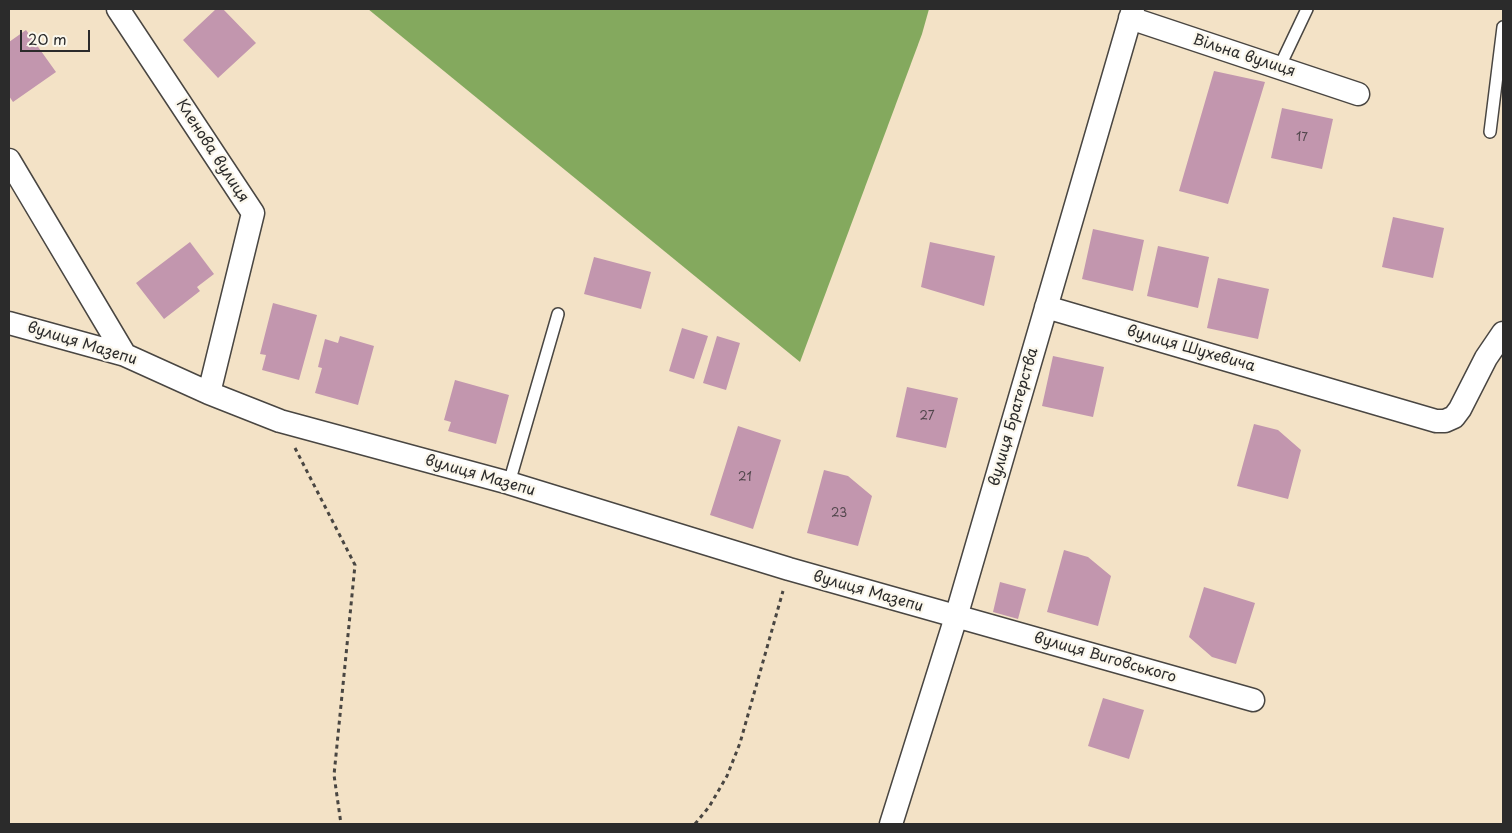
<!DOCTYPE html>
<html>
<head>
<meta charset="utf-8">
<style>
	body { margin:0 }
	#map { position:relative; width:1512px; height:833px; overflow:hidden; background:#f3e2c6; font-family:"Playpen Sans",sans-serif }
	canvas { display:block }
	.frame { position:absolute; inset:0; border:10px solid #2b2b2b; pointer-events:none }
	.scale { position:absolute; left:20px; top:30px; width:70px; height:22px; box-sizing:border-box; border:2px solid #2b2b2b; border-top:0; padding-left:6px; font-size:15px; line-height:18px; white-space:nowrap; color:#2b2b2b; -webkit-text-stroke:4px #fbf7ec; paint-order:stroke }
</style>
</head>
<body>
<div id="map">
<canvas width="1512" height="833"></canvas>
<div class="frame"></div>
<div class="scale">20 m</div>
</div>
<script>
const ctx = document.querySelector('canvas').getContext('2d');
ctx.lineJoin = 'round';
function paint(path, color) { ctx.fillStyle = color; ctx.fill(path, 'evenodd'); }
const shape = rows => new Path2D(rows.map(r => 'M' + r).join(''));
function stroke(path, color, width, dash) { ctx.strokeStyle = color; ctx.lineWidth = width; ctx.lineCap = dash ? 'butt' : 'round'; ctx.setLineDash(dash || []); ctx.stroke(path); }
function label(font, color, halo, rows, align = 'center') {
  ctx.font = font + ' "Playpen Sans",sans-serif'; ctx.lineWidth = 4.5; ctx.setLineDash([]); ctx.textBaseline = 'middle'; ctx.strokeStyle = halo; ctx.fillStyle = color; for (const [text, x, y, turn = 0] of rows) {
    ctx.save(); ctx.translate(x, y); ctx.rotate((+turn || 0) * Math.PI / 180); ctx.textAlign = isNaN(turn) ? turn : align; if (halo) ctx.strokeText(text, 0, 0); ctx.fillText(text, 0, 0); ctx.restore();
  }
}
paint(shape([
	[368,9,929,9,922,34,800,362]
]), '#84a95e');
paint(shape([
	[216,9,223,9,256,43,218,78,183,40],
	[26,30,56,72,13,102,9,96,9,42],
	[1214,71,1265,82,1228,204,1179,191],
	[1282,108,1333,119,1322,169,1271,158],
	[1393,217,1444,228,1433,278,1382,267],
	[1093,229,1144,240,1133,291,1082,279],
	[190,242,214,274,197,287,200,291,164,319,136,283],
	[930,242,995,256,984,306,921,287],
	[1158,246,1209,257,1198,308,1147,296],
	[594,257,651,272,641,309,584,294],
	[1218,278,1269,289,1258,339,1207,328],
	[273,303,317,315,299,380,262,370,266,355,260,354],
	[682,328,708,336,694,379,669,371],
	[340,336,374,346,358,405,315,393,322,368,318,367,325,339,338,343],
	[717,336,740,343,726,390,703,383],
	[1053,356,1104,367,1093,417,1042,406],
	[455,380,509,395,496,444,448,431,451,422,444,420],
	[907,387,958,398,946,448,896,437],
	[1254,424,1278,430,1301,450,1288,499,1237,486],
	[738,426,781,440,753,529,710,515],
	[824,470,848,476,872,496,858,546,807,533],
	[1064,550,1088,557,1111,576,1098,626,1047,612],
	[1000,582,1026,589,1018,619,993,612],
	[1204,587,1255,603,1236,664,1212,657,1189,637],
	[1103,698,1144,710,1129,759,1088,746]
]), '#c296ae');
const service = shape([
	[1279,68,1307,9],
	[1490,132,1503,27],
	[509,483,558,314]
]);
const minor = shape([
	[118,9,253,213,209,393],
	[1130,18,1358,94],
	[9,160,125,355],
	[1046,307,1436,421,1445,421,1454,417,1460,409,1486,358,1503,333],
	[9,323,125,355,209,393,280,421,509,483,789,569,1253,700],
	[891,824,956,617,1133,9]
]);
stroke(service, '#494642', 14);
stroke(minor, '#494642', 25);
stroke(shape([
	[295,448,355,565,334,775,341,824],
	[695,824,709,807,727,776,740,743,783,591]
]), '#494642', 3, [4, 4]);
stroke(service, '#fff', 11);
stroke(minor, '#fff', 22);
label('12px', '#51464c', null, [
	["17",1302,138],
	["27",927,417],
	["21",745,478],
	["23",839,514]
]);
label('15px', '#2b2b2b', '#fbf7ec', [
	["Вільна вулиця",1244,56,18],
	["Кленова вулиця",212,151,57],
	["вулиця Мазепи",82,344,17],
	["вулиця Шухевича",1191,349,16],
	["вулиця Братерства",1014,417,-74],
	["вулиця Мазепи",480,476,16],
	["вулиця Мазепи",868,592,16],
	["вулиця Виговського",1105,658,16]
]);
</script>
</body>
</html>
